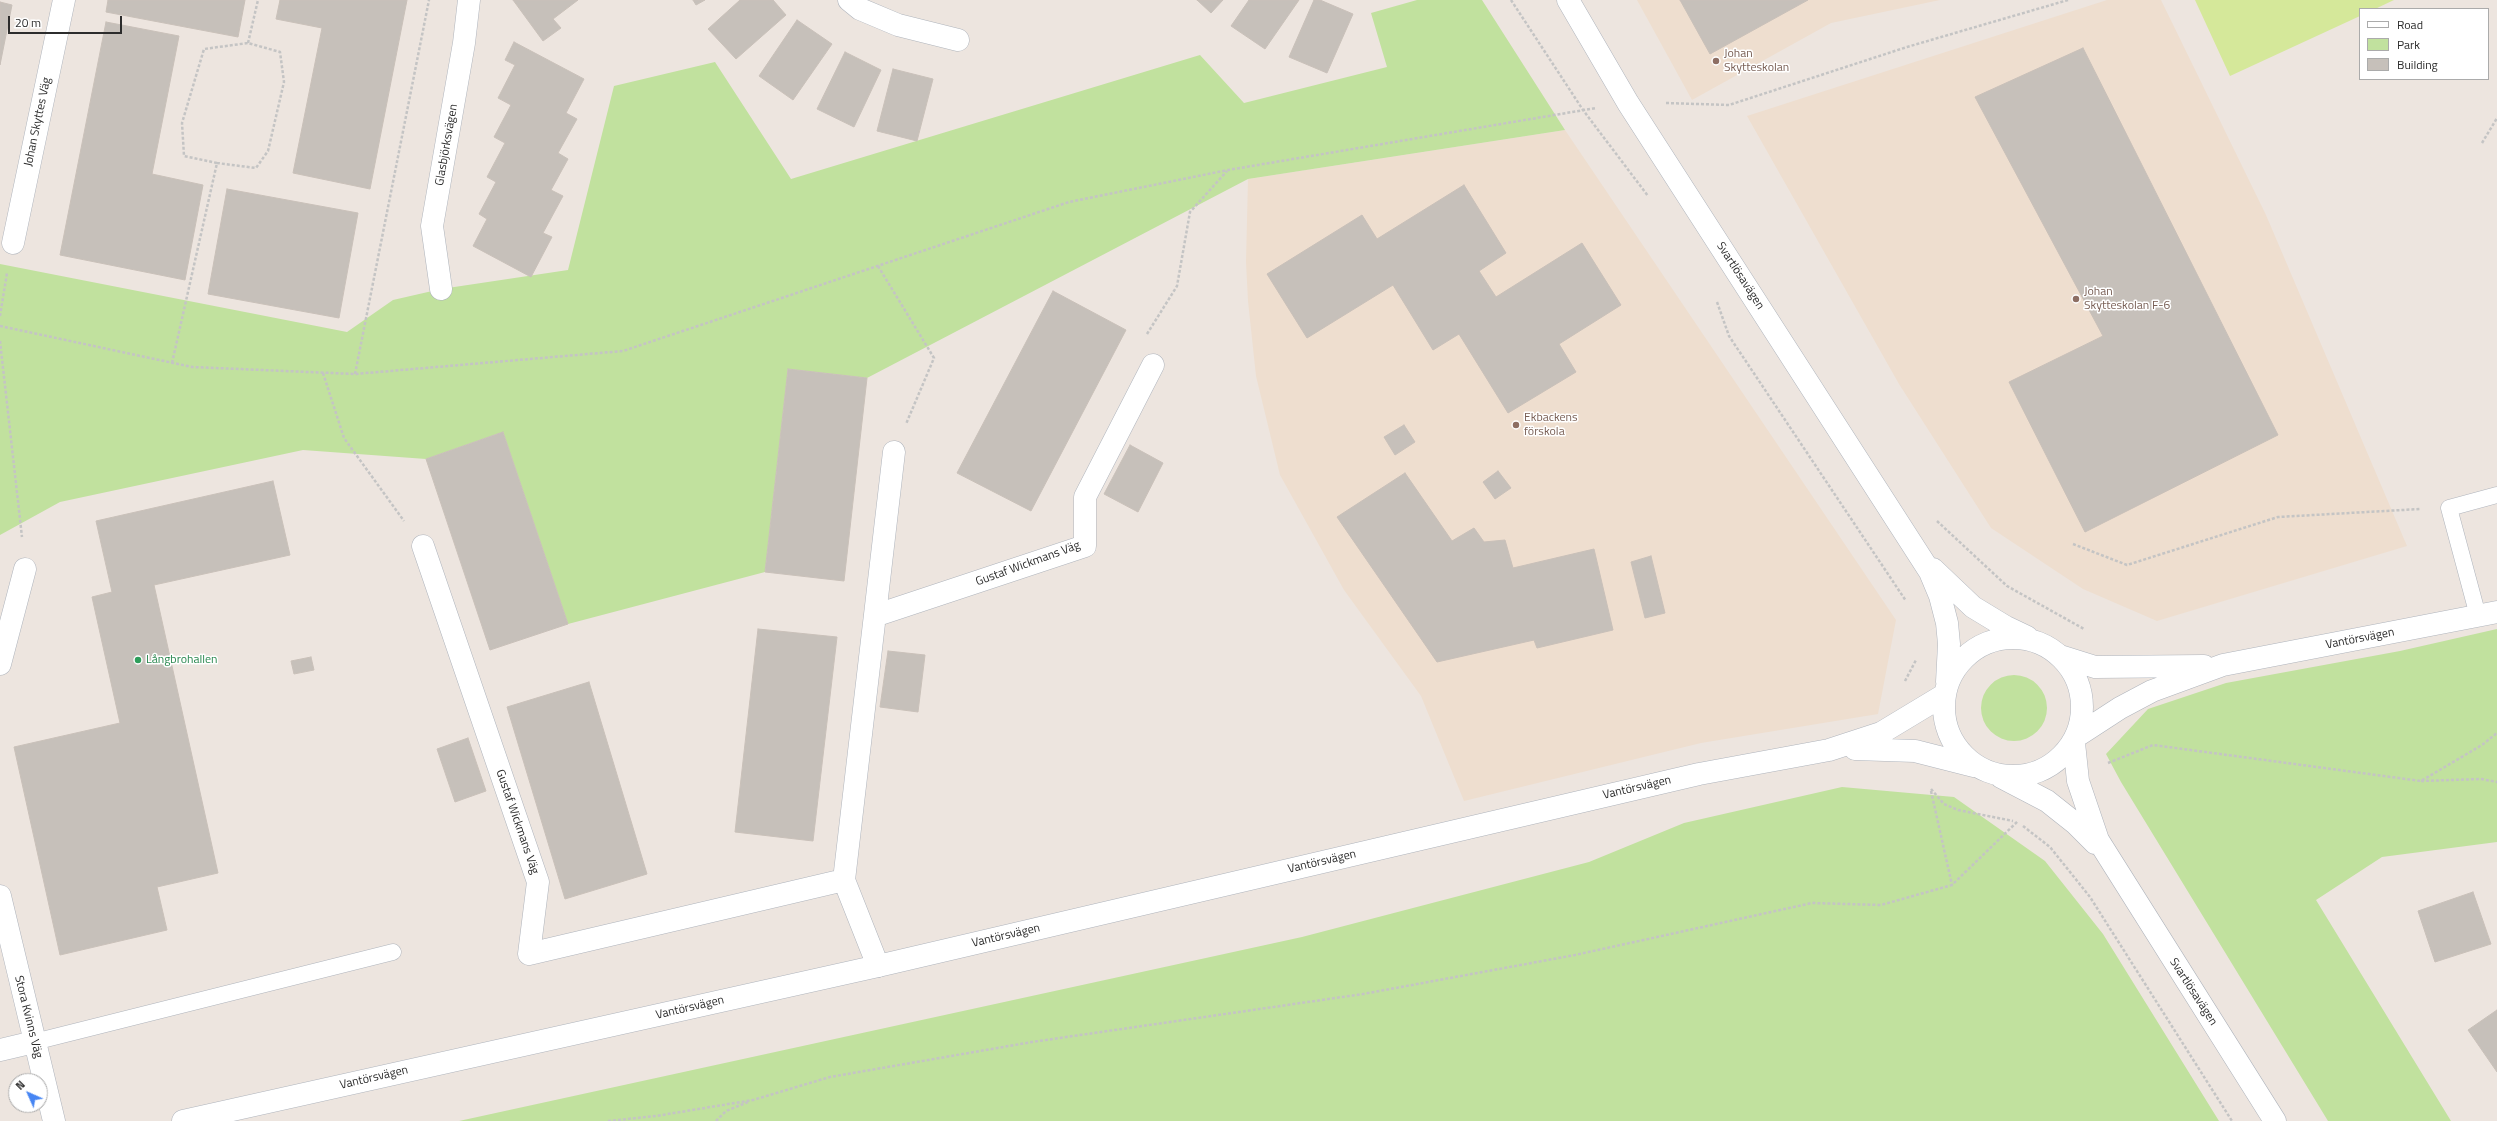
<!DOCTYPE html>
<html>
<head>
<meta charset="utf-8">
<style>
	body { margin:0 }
	#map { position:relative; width:2497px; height:1121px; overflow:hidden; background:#ede5df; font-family:"Titillium Web",sans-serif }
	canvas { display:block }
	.legend { position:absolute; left:2359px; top:8px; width:130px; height:72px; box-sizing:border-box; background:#fff; border:1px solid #ababab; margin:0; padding:5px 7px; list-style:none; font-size:12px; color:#2c2c2c }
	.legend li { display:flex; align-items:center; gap:8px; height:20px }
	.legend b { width:20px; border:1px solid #ababab }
	.north { position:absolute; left:8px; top:1073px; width:40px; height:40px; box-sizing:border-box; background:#fff; border:1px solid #ababab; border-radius:50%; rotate:315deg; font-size:11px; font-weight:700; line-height:16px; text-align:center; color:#2c2c2c }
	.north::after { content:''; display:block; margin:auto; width:14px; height:18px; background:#4685f3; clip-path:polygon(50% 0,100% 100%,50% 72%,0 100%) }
	.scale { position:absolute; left:8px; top:16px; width:114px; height:18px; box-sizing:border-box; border:2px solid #2c2c2c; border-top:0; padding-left:5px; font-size:12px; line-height:14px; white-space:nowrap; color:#2c2c2c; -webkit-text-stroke:3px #fff; paint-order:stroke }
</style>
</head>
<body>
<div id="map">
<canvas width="2497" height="1121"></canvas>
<ul class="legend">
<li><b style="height:5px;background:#fff"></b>Road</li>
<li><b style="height:11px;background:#c1e19e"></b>Park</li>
<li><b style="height:11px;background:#c6c0ba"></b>Building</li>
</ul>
<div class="north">N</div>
<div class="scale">20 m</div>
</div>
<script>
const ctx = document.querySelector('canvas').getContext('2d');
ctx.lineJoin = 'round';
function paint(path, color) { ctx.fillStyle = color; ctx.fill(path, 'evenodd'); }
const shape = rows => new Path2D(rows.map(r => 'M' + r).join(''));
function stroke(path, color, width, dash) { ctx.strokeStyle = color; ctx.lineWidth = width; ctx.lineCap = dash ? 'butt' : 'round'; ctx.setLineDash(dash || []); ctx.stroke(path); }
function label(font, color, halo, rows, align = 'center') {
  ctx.font = font + ' "Titillium Web",sans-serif'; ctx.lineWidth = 3; ctx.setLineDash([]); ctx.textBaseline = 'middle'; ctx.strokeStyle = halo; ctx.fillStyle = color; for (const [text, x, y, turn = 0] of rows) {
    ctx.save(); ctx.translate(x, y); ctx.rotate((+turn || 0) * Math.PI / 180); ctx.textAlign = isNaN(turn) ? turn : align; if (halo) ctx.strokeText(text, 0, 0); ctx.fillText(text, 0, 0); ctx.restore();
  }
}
paint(shape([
	[1637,0,1940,0,1831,23,1692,100],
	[2107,0,2161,0,2266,215,2407,546,2157,621,2083,589,1991,528,1899,384,1747,116],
	[1565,130,1896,620,1878,714,1701,743,1464,801,1421,696,1344,590,1280,475,1256,376,1248,301,1246,262,1248,179]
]), '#eedecf');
paint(shape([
	[1417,0,1482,0,1565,130,1248,179,867,378,788,369,765,572,568,624,503,432,426,459,303,450,60,502,0,535,0,264,347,332,393,300,441,289,568,270,614,86,715,62,791,179,1200,55,1244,103,1387,67,1371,13],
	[2497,629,2497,842,2382,857,2316,900,2451,1121,2328,1121,2121,782,2106,754,2148,709,2226,683,2400,651],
	'1981 708a33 33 0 1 1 66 0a33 33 0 1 1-66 0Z',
	[1842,787,1954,797,2045,861,2103,934,2219,1121,459,1121,1302,937,1589,862,1684,823]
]), '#c1e19e');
paint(shape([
	[2195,0,2394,0,2375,9,2360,9,2360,16,2230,76]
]), '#d5e89a');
const building = shape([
	[108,0,245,0,238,37,106,12,108,0],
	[280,0,407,0,370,189,293,173,322,28,276,19,280,0],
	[513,0,578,0,553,19,561,28,543,41,513,0],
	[693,0,705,0,696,5,693,0],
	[740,0,773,0,786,15,736,59,708,29,740,0],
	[1197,0,1223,0,1211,13,1197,0],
	[1249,0,1299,0,1265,49,1231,26,1249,0],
	[1314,0,1320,0,1353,14,1327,73,1289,57,1314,0],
	[1680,0,1808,0,1710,54,1680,0],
	[0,2,12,5,0,65,0,2],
	[797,20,832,44,793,100,759,76,797,20],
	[106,22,179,36,152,174,203,185,185,280,60,255,106,22],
	[514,42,584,79,566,113,577,119,558,153,568,159,551,190,563,196,543,233,552,237,531,277,473,246,487,219,479,214,496,182,487,177,505,143,494,137,511,105,498,98,515,65,505,60,514,42],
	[2083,48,2278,435,2085,532,2009,382,2103,336,1975,97,2083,48],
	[845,52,881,70,854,127,817,109,845,52],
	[893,69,933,79,917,141,877,131,893,69],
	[1464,185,1506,253,1479,271,1496,297,1582,243,1621,305,1559,344,1576,372,1508,413,1459,334,1433,350,1393,285,1307,338,1267,274,1362,215,1377,239,1464,185],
	[227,189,358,213,339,318,208,294,227,189],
	[1053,291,1126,330,1031,511,957,473,1053,291],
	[788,369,867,378,844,581,765,572,788,369],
	[1404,425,1415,442,1395,455,1384,437,1404,425],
	[503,432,568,624,490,650,426,459,503,432],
	[1130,445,1163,463,1138,512,1104,494,1130,445],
	[1498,471,1511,488,1495,499,1483,482,1498,471],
	[1405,473,1452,541,1474,528,1484,542,1505,540,1513,568,1594,549,1613,630,1537,648,1534,640,1437,662,1337,517,1405,473],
	[273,481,290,555,154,585,218,873,157,887,167,930,60,955,14,747,120,723,92,597,112,592,96,521,273,481],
	[1651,556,1665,613,1645,618,1631,562,1651,556],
	[758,629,837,637,813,841,735,832,758,629],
	[888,651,925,655,918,712,880,707,888,651],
	[311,657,314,670,294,674,291,661,311,657],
	[589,682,647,874,565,899,507,707,589,682],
	[468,738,486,791,455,802,437,749,468,738],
	[2473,892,2491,944,2435,962,2418,911,2473,892],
	[2497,1010,2497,1072,2468,1030,2497,1010]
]);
paint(building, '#c6c0ba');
stroke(building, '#c9c0b9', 1);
const service = shape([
	[2478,616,2449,508,2497,495],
	[34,1042,393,952]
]);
const minor = shape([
	[849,0,860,9,898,25,958,40],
	[13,243,64,0],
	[441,289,432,226,464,43,469,0],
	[423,546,538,882,529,954,844,880],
	[877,615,1085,546,1085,497,1153,365],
	[0,664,25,569],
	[0,896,54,1121],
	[878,966,844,880,894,452],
	[0,1050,34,1042]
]);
const tertiary = shape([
	[1568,0,1628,103,1930,572,1940,596,1947,623,1949,644,1947,682],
	[1933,569,1973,607,2006,627,2027,637],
	'1944 707a69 69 0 1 1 138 0a69 69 0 1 1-138 0Z',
	[2060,656,2095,667,2204,666],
	[2080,734,2120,708,2152,691,2223,665,2497,612],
	[2074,743,2078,781,2098,840,2275,1121],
	[1855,749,1915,751,1974,766],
	[2001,777,2047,801,2076,824,2095,843],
	[183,1121,878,966,1699,774,1829,750,1881,733,1944,695]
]);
stroke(service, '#afb4bc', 17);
stroke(minor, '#afb4bc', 23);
stroke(tertiary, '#afb4bc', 23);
stroke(shape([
	[1511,0,1583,110,1648,196],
	[248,43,258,0],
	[1666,103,1729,105,1907,47,2068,0],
	[2482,143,2497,118],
	[878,266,934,358,906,424],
	[1717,302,1729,336,1906,601],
	[0,316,7,273],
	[0,326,192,367,355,374,623,351,1069,202,1228,170,1596,108],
	[1147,334,1177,286,1190,212,1227,171],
	[0,341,22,537],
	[172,363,217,163,184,156,182,123,204,49,248,43,280,52,284,82,268,151,256,168,217,163],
	[323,373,344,438,404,521],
	[355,374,429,0],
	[1937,521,2007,586,2084,629],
	[2073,544,2127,565,2278,517,2420,509],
	[1905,681,1916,660],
	[2108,763,2153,745,2421,781,2482,745,2497,733],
	[2421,781,2481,779,2497,782],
	[1931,789,1944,804,1958,810,2013,821],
	[1931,791,1952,885],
	[2023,826,2050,847,2090,897,2232,1121],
	[608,1121,656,1116,753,1100,830,1077,1032,1042,1363,994,1575,955,1812,903,1881,905,1952,885,2018,821],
	[716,1121,726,1111,748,1102]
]), '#c4c4c4', 2.5, [3, 2]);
stroke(service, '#fff', 16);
stroke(minor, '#fff', 22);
stroke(tertiary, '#fff', 22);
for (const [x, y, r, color] of [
	[1716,61,4,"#8d6e63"],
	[2076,299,4,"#8d6e63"],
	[1516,425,4,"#8d6e63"],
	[138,660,4,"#2e9e5b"]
]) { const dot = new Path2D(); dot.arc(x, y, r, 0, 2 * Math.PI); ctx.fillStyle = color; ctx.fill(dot); stroke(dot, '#fff', 1.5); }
label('12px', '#785e54', '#fff', [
	["Johan",1724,54],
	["Skytteskolan",1724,68],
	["Johan",2084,292],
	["Skytteskolan F-6",2084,306],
	["Ekbackens",1524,418],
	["förskola",1524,432]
], 'left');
label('12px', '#2c2c2c', '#fff', [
	["Johan Skyttes Väg",38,122,-78],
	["Glasbjörksvägen",447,145,-80],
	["Svartlösavägen",1740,276,57],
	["Gustaf Wickmans Väg",1028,564,-20],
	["Vantörsvägen",2360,639,-11],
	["Vantörsvägen",1637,788,-13],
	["Gustaf Wickmans Väg",517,822,71],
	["Vantörsvägen",1322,862,-13],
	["Vantörsvägen",1006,936,-13],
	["Svartlösavägen",2193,992,57],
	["Vantörsvägen",690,1008,-13],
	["Stora Kvinns Väg",28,1017,76],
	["Vantörsvägen",374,1078,-13]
]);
label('12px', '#27864d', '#fff', [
	["Långbrohallen",146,660]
], 'left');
</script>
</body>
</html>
